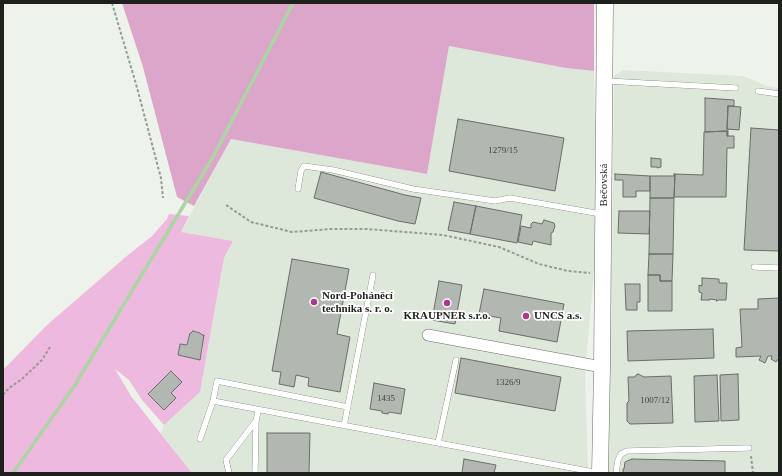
<!DOCTYPE html>
<html>
<head>
<meta charset="utf-8">
<style>
	body { margin:0 }
	#map { position:relative; width:782px; height:476px; overflow:hidden; background:#edf3eb; font-family:Georgia,serif }
	canvas { display:block }
	.frame { position:absolute; inset:0; border:4px solid #1e201d; pointer-events:none }
</style>
</head>
<body>
<div id="map">
<canvas width="782" height="476"></canvas>
<div class="frame"></div>
</div>
<script>
const ctx = document.querySelector('canvas').getContext('2d');
ctx.lineJoin = 'round';
function paint(path, color) { ctx.fillStyle = color; ctx.fill(path, 'evenodd'); }
const shape = rows => new Path2D(rows.map(r => 'M' + r).join(''));
function stroke(path, color, width, dash) { ctx.strokeStyle = color; ctx.lineWidth = width; ctx.lineCap = dash ? 'butt' : 'round'; ctx.setLineDash(dash || []); ctx.stroke(path); }
function label(font, color, halo, rows, align = 'center') {
  ctx.font = font + ' Georgia,serif'; ctx.lineWidth = 3.5; ctx.setLineDash([]); ctx.textBaseline = 'middle'; ctx.strokeStyle = halo; ctx.fillStyle = color; for (const [text, x, y, turn = 0] of rows) {
    ctx.save(); ctx.translate(x, y); ctx.rotate((+turn || 0) * Math.PI / 180); ctx.textAlign = isNaN(turn) ? turn : align; if (halo) ctx.strokeText(text, 0, 0); ctx.fillText(text, 0, 0); ctx.restore();
  }
}
paint(shape([
	[449,46,566,68,594,71,597,220,595,262,585,372,588,473,192,473,161,433,164,425,200,392,224,258,233,241,181,232,231,139,427,174],
	[623,70,743,76,770,87,779,88,779,473,608,473,614,82,614,76]
]), '#dde8da');
paint(shape([
	[169,214,189,216,181,232,233,241,224,258,200,392,164,425,142,400,129,380,115,369,131,396,192,473,3,473,3,370,47,325,128,255,152,236,167,219],
	[193,331,200,333,202,335,202,347,203,347,200,359,178,355,180,344,187,345,190,333],
	[171,371,182,382,171,393]
]), '#eeb9de');
paint(shape([
	[122,3,594,3,594,71,566,68,449,46,427,174,231,139,194,206,177,197,143,67]
]), '#dca6cb');
stroke(shape([
	[13,473,75,385,213,157,293,3]
]), '#add5a3', 3.5);
const building = shape([
	[705,98,734,100,734,106,728,106,727,129,728,129,728,136,727,136,727,131,705,132,705,98],
	[728,106,741,107,739,130,727,129,728,106],
	[458,119,564,138,555,191,449,171,458,119],
	[751,128,779,130,779,251,744,250,751,128],
	[727,131,727,136,734,136,734,148,727,148,726,197,674,197,675,174,703,175,704,132,727,131],
	[651,158,661,159,661,167,657,168,657,167,651,167,651,158],
	[321,172,405,195,421,198,415,224,398,221,314,198,321,172],
	[615,174,650,176,650,191,636,191,636,197,623,197,623,180,615,180,615,174],
	[674,174,675,174,674,198,650,198,650,176,674,176,674,174],
	[650,198,674,198,673,254,649,254,650,198],
	[454,202,476,206,470,234,448,230,454,202],
	[476,206,522,215,517,243,470,234,476,206],
	[619,211,650,211,649,234,618,233,619,211],
	[544,220,554,223,555,226,553,232,551,233,551,245,533,241,532,245,518,242,521,226,531,228,531,224,533,222,542,224,544,220],
	[649,254,673,254,672,281,660,281,660,275,648,275,649,254],
	[292,259,349,269,337,334,350,337,340,392,308,386,309,378,296,375,294,387,279,384,281,372,272,371,292,259],
	[648,275,660,275,660,281,672,281,672,311,648,311,648,275],
	[702,278,719,279,719,283,727,283,726,300,718,300,717,301,716,301,717,300,710,299,710,300,701,300,702,293,699,292,699,285,702,286,702,278],
	[439,281,462,285,455,324,432,320,439,281],
	[625,284,640,284,640,302,637,302,637,310,626,310,625,284],
	[484,289,564,304,557,342,499,331,501,318,479,314,484,289],
	[779,298,779,358,776,362,771,359,772,356,768,356,765,363,759,360,761,356,736,357,736,348,742,347,740,309,758,309,758,299,779,298],
	[713,329,714,358,628,361,627,331,713,329],
	[193,331,200,333,202,335,204,335,200,360,178,355,180,344,187,345,190,333,191,333,193,331],
	[461,358,561,377,555,411,455,393,461,358],
	[171,371,182,382,171,393,176,398,164,410,148,394,171,371],
	[638,374,644,377,671,376,673,423,630,424,627,421,627,403,629,401,628,377,635,377,636,375,638,374],
	[738,374,739,420,721,421,720,375,738,374],
	[717,375,719,421,695,422,694,376,717,375],
	[374,383,405,389,401,414,389,412,388,414,382,413,382,411,370,409,374,383],
	[267,433,310,433,309,473,267,473,267,433],
	[464,459,496,465,494,473,462,473,464,459],
	[632,459,725,461,725,473,624,473,624,472,623,472,623,469,624,469,625,462,632,459]
]);
paint(building, '#b2b8b1');
stroke(building, '#696f68', 1);
const lane = shape([
	[606,81,736,88],
	[758,91,779,94],
	[298,189,301,171,304,166,333,170,413,189,495,201,510,198,601,214],
	[754,267,779,268],
	[213,401,217,381,348,407],
	[344,426,373,275],
	[200,439,213,401,599,473],
	[438,443,456,360],
	[229,473,226,460,255,422],
	[255,473,256,422,258,410],
	[616,473,618,460,621,454,627,451,749,448]
]);
const street = shape([
	[428,335,602,367]
]);
const secondary = shape([
	[600,473,602,367,605,3]
]);
stroke(lane, '#686d66', 6);
stroke(street, '#686d66', 12);
stroke(secondary, '#686d66', 17);
stroke(shape([
	[112,3,136,84,161,178,163,198],
	[226,205,251,222,292,232,331,229,367,229,443,235,499,247,539,264,568,271,590,273],
	[3,395,9,388,22,379,42,360,50,347],
	[751,456,753,473]
]), '#979b95', 2, [3, 2]);
stroke(lane, '#fff', 5.5);
stroke(street, '#fff', 11);
stroke(secondary, '#fff', 16);
for (const [x, y, r, color] of [
	[314,302,4,"#ac3892"],
	[447,303,4,"#ac3892"],
	[526,316,4,"#ac3892"]
]) { const dot = new Path2D(); dot.arc(x, y, r, 0, 2 * Math.PI); ctx.fillStyle = color; ctx.fill(dot); stroke(dot, '#fff', 1.5); }
label('9px', '#434642', null, [
	["1279/15",503,151],
	["1326/9",508,383],
	["1435",386,399],
	["1007/12",655,401]
]);
label('11px', '#1e201d', '#fff', [
	["Bečovská",604,185,-90]
]);
label('bold 11px', '#1e201d', '#fff', [
	["Nord-Poháněcí",322,296],
	["technika s. r. o.",322,309],
	["KRAUPNER s.r.o.",447,316,"center"],
	["UNCS a.s.",534,316]
], 'left');
</script>
</body>
</html>
